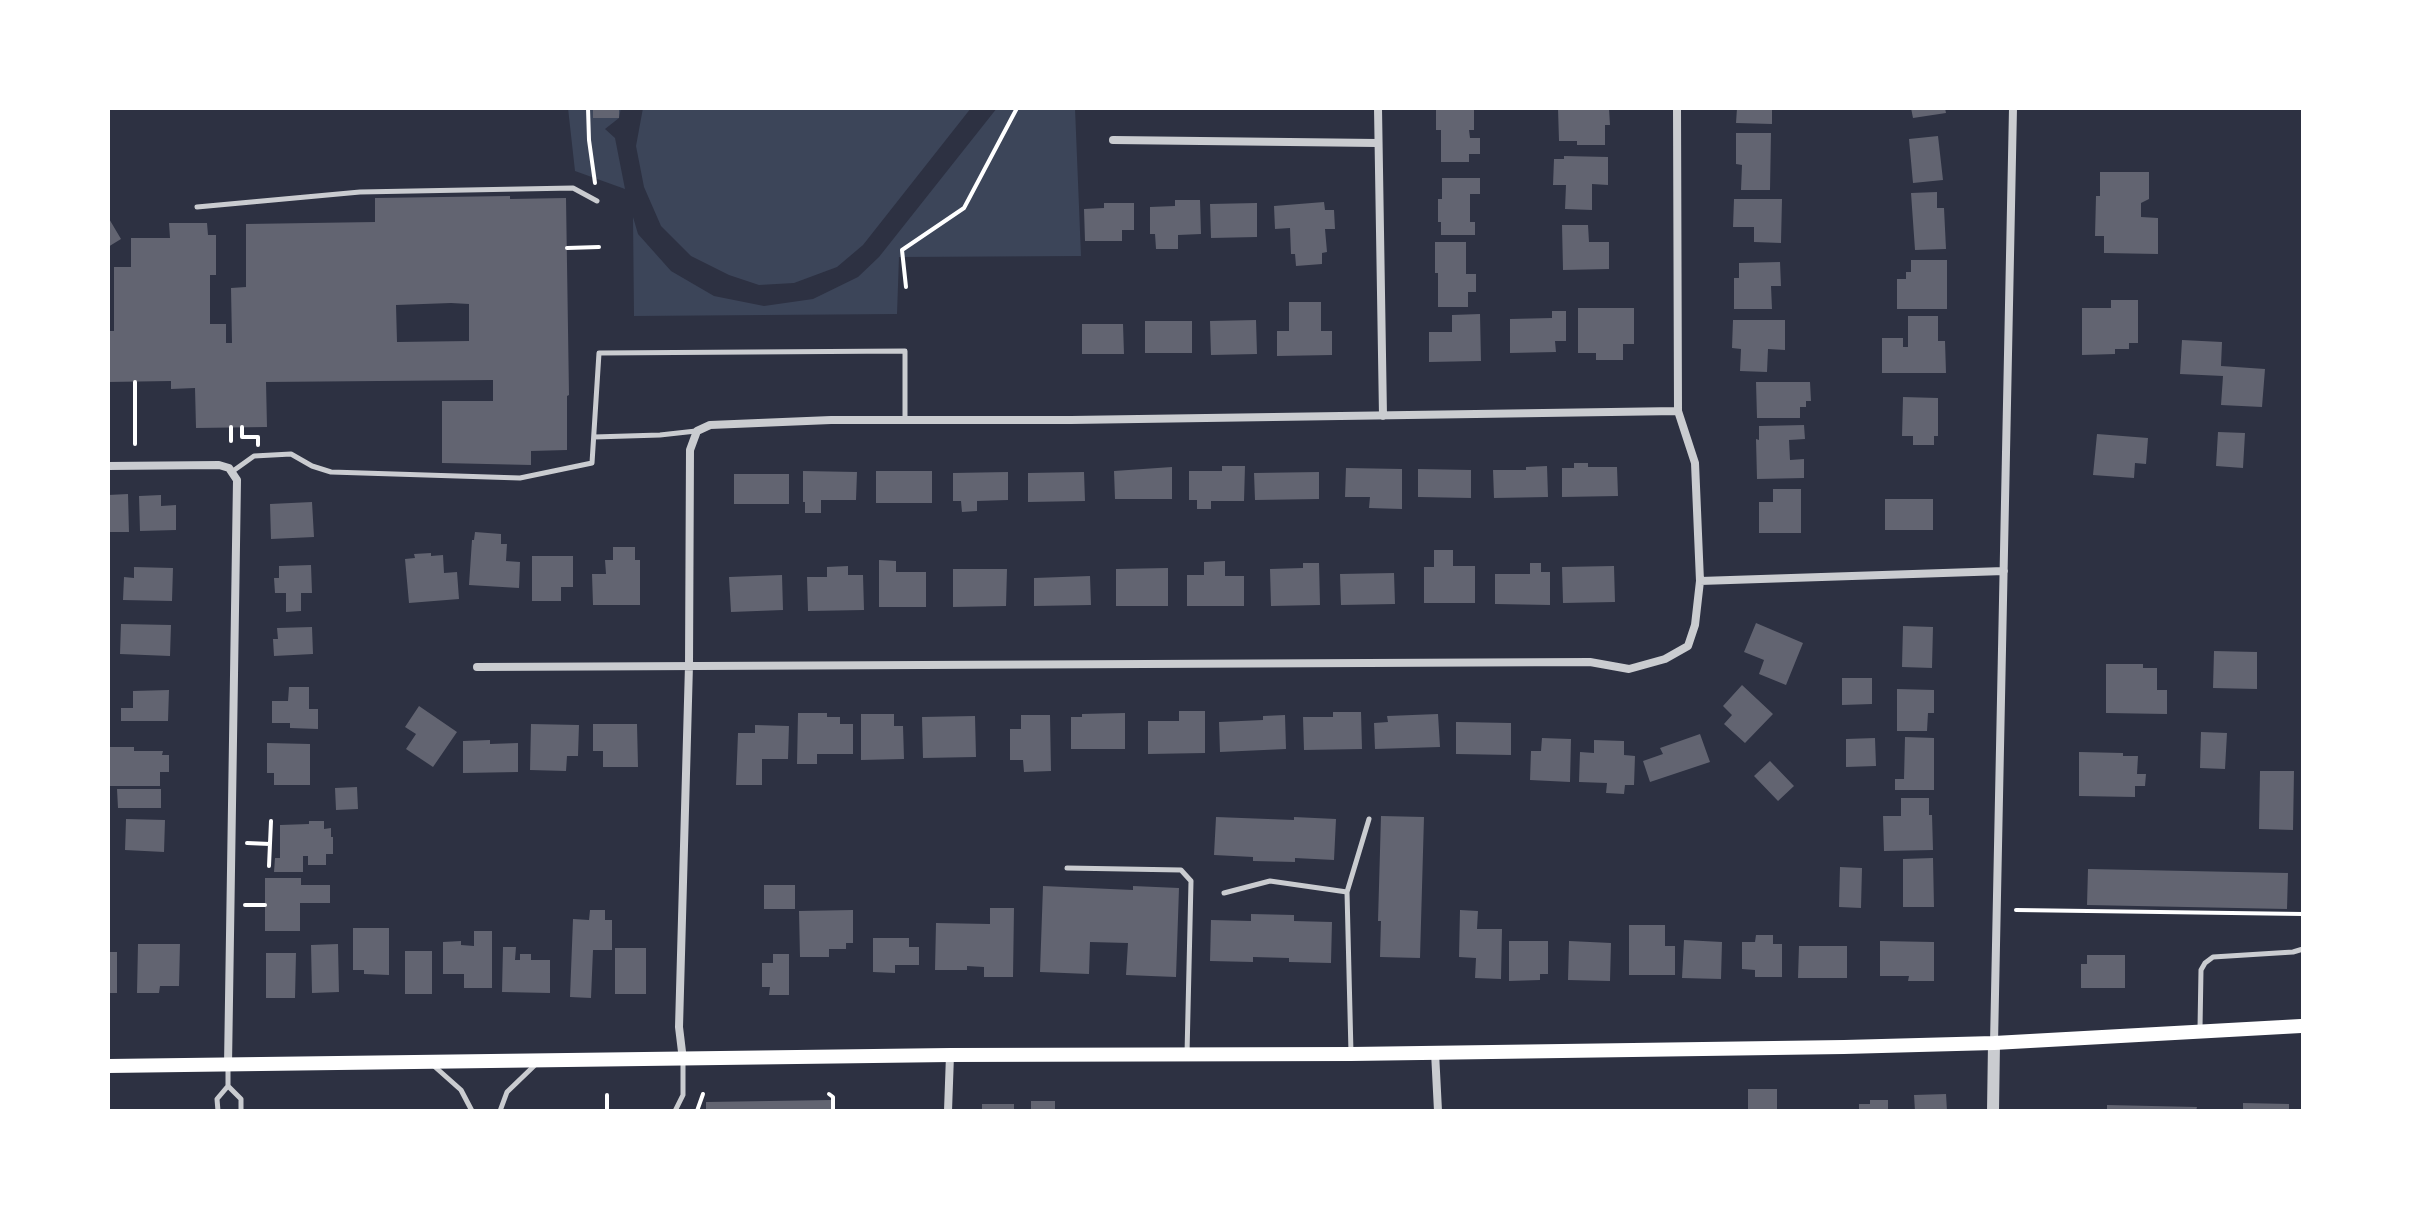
<!DOCTYPE html>
<html>
<head>
<meta charset="utf-8">
<style>
	body { margin:0 }
	#map { position:relative; width:2411px; height:1219px; overflow:hidden; background:#2d3142; font-family:"DM Sans",sans-serif }
	canvas { display:block }
	.frame { position:absolute; inset:0; border:110px solid #fff; pointer-events:none }
</style>
</head>
<body>
<div id="map">
<canvas width="2411" height="1219"></canvas>
<div class="frame"></div>
</div>
<script>
const ctx = document.querySelector('canvas').getContext('2d');
ctx.lineJoin = 'round';
function paint(path, color) { ctx.fillStyle = color; ctx.fill(path, 'evenodd'); }
const shape = rows => new Path2D(rows.map(r => 'M' + r).join(''));
function stroke(path, color, width, dash) { ctx.strokeStyle = color; ctx.lineWidth = width; ctx.lineCap = dash ? 'butt' : 'round'; ctx.setLineDash(dash || []); ctx.stroke(path); }
paint(shape([
	[568,108,621,108,619,118,605,129,615,138,625,189,575,171],
	[643,108,971,108,863,245,837,267,794,283,759,285,729,275,691,256,661,226,644,187,636,146],
	[997,108,1075,108,1081,256,899,257,897,314,634,316,633,217,638,234,671,271,714,296,764,306,813,299,858,277,879,257]
]), '#3c4559');
paint(shape([
	[593,108,619,108,619,118,593,118],
	[1436,108,1474,108,1474,130,1469,130,1470,138,1480,138,1480,154,1469,154,1469,162,1441,162,1441,130,1436,130],
	[1558,108,1609,108,1610,125,1605,125,1605,145,1577,145,1577,141,1559,141],
	[1737,108,1772,108,1772,124,1736,123],
	[1911,108,1945,108,1946,113,1913,118],
	[1736,133,1771,133,1770,190,1741,190,1742,165,1736,164],
	[1938,136,1943,180,1913,183,1909,139],
	[1564,156,1608,157,1608,185,1592,184,1592,210,1565,209,1566,185,1553,185,1554,159,1564,159],
	[2100,172,2149,172,2149,199,2141,203,2141,217,2158,218,2158,254,2104,253,2104,236,2095,236,2096,196,2100,196],
	[1442,178,1480,178,1480,194,1470,194,1470,222,1475,222,1475,235,1441,235,1441,222,1438,222,1438,199,1442,199],
	[1937,192,1937,208,1944,208,1946,249,1915,250,1911,193],
	[510,196,510,199,566,198,569,395,567,396,567,450,531,451,531,465,442,463,442,401,493,401,493,380,266,382,267,427,196,428,195,388,171,389,171,381,108,382,108,331,114,331,114,267,131,267,131,238,170,238,169,223,207,223,208,235,216,235,216,275,210,275,210,324,226,324,226,343,232,343,231,288,246,287,246,224,375,222,375,198],
	[451,303,469,304,469,341,397,342,396,305],
	[1734,199,1782,199,1781,243,1754,242,1754,227,1733,227],
	[1175,200,1200,200,1201,234,1178,235,1178,249,1156,249,1155,234,1150,234,1150,207,1175,206],
	[1324,202,1325,210,1334,210,1335,229,1325,229,1327,252,1322,253,1322,264,1296,266,1295,254,1291,254,1290,228,1275,229,1274,206],
	[1104,203,1134,203,1134,230,1122,230,1122,241,1085,241,1084,209,1104,208],
	[1257,203,1257,237,1211,238,1210,204],
	[108,217,121,239,108,247],
	[1562,225,1588,225,1589,242,1609,242,1609,269,1563,270],
	[1435,242,1466,242,1466,274,1476,274,1476,292,1468,292,1468,307,1438,307,1438,273,1435,273],
	[1911,260,1947,260,1947,309,1897,309,1897,279,1906,279,1906,272,1911,272],
	[1780,262,1781,286,1771,286,1772,309,1734,309,1734,278,1739,278,1739,263],
	[2111,300,2138,300,2138,343,2129,343,2129,349,2115,349,2115,354,2082,355,2082,308,2111,308],
	[1289,302,1321,302,1321,331,1332,331,1332,355,1277,356,1277,331,1289,331],
	[1578,308,1634,308,1634,344,1623,344,1623,360,1596,360,1596,353,1578,353],
	[1552,311,1566,311,1566,341,1555,341,1556,352,1510,353,1510,319,1552,318],
	[1480,314,1481,361,1429,362,1429,332,1452,332,1452,315],
	[1908,316,1938,316,1938,341,1945,341,1946,373,1882,373,1882,338,1903,338,1903,347,1908,347],
	[1256,320,1257,354,1211,355,1210,321],
	[1733,320,1785,320,1785,350,1768,349,1767,372,1740,371,1741,349,1732,348],
	[1145,321,1192,321,1192,353,1145,353],
	[1082,324,1123,324,1124,354,1082,354],
	[2182,340,2222,342,2221,366,2265,369,2262,407,2221,405,2223,376,2180,374],
	[1756,382,1810,382,1811,401,1806,401,1806,407,1800,407,1800,418,1757,418],
	[1903,397,1938,398,1938,436,1934,436,1934,445,1913,445,1913,436,1902,436],
	[1804,425,1805,439,1789,440,1790,460,1804,459,1804,478,1757,479,1756,439,1759,440,1759,426],
	[2218,432,2245,433,2243,468,2216,466],
	[2097,434,2148,438,2146,464,2135,463,2134,478,2093,475],
	[1574,463,1588,463,1588,467,1617,467,1618,496,1562,497,1562,468,1574,468],
	[1222,466,1245,466,1244,501,1211,501,1211,509,1197,509,1197,500,1189,500,1189,471,1222,471],
	[1547,466,1548,497,1494,498,1493,470,1526,470,1526,467],
	[1172,467,1172,499,1115,499,1114,471],
	[1346,468,1402,469,1402,509,1369,508,1370,497,1345,497],
	[1418,469,1471,470,1471,498,1418,497],
	[803,471,857,472,856,500,821,500,821,513,805,513,805,502,803,502],
	[876,471,932,471,932,503,876,503],
	[1008,472,1008,500,977,501,977,511,962,512,961,501,953,501,953,473],
	[1084,472,1085,501,1028,502,1028,473],
	[1319,472,1319,499,1255,500,1254,473],
	[734,474,789,474,789,504,734,504],
	[1773,489,1801,489,1801,533,1759,533,1759,502,1773,502],
	[128,494,129,532,108,532,108,495],
	[161,495,161,506,176,505,176,530,140,531,139,496],
	[1885,499,1933,499,1933,530,1885,530],
	[312,502,314,537,271,539,270,504],
	[475,532,501,534,501,544,507,544,506,561,520,562,519,588,469,585,472,540,474,540],
	[613,547,635,547,635,560,640,560,640,605,593,605,592,574,606,574,605,560,613,560],
	[1434,550,1453,550,1453,566,1475,566,1475,603,1424,603,1424,567,1434,567],
	[431,553,431,556,443,555,444,573,457,572,459,599,409,603,405,559,415,558,414,554],
	[532,556,573,556,573,587,561,587,561,601,532,601],
	[879,560,896,561,896,572,926,572,926,607,879,607],
	[1225,561,1225,576,1244,576,1244,606,1187,606,1187,575,1204,575,1204,562],
	[1303,563,1319,563,1320,605,1271,606,1270,569,1303,568],
	[1530,563,1541,563,1541,572,1550,572,1550,605,1495,604,1495,574,1530,574],
	[311,565,312,593,301,593,301,611,286,612,286,593,275,593,274,578,279,578,279,566],
	[848,566,848,575,863,575,864,610,808,611,807,577,827,577,827,567],
	[1614,566,1615,602,1563,603,1562,567],
	[134,567,173,568,172,601,123,600,124,577,134,578],
	[1168,568,1168,606,1116,606,1116,569],
	[953,569,1007,569,1006,606,953,607],
	[1394,573,1395,604,1341,605,1340,574],
	[782,575,783,610,731,612,729,577],
	[1090,576,1091,605,1034,606,1034,578],
	[1756,623,1803,643,1786,685,1759,674,1764,660,1744,652],
	[121,624,171,625,170,656,120,654],
	[1903,626,1933,627,1932,668,1902,667],
	[312,627,313,654,274,656,273,639,278,639,277,628],
	[2214,651,2257,652,2257,689,2213,688],
	[2106,664,2143,664,2143,668,2157,668,2157,690,2167,690,2167,714,2106,713],
	[1842,678,1872,678,1872,704,1842,705],
	[1742,685,1773,714,1745,743,1724,724,1732,715,1723,706],
	[289,687,309,687,309,709,318,709,318,729,290,728,290,723,272,723,272,701,288,701],
	[1897,689,1934,690,1934,713,1928,713,1927,731,1897,731],
	[169,690,168,721,121,721,121,708,133,708,133,691],
	[419,706,457,732,433,767,406,749,416,734,405,727],
	[1179,711,1205,711,1205,753,1148,754,1148,721,1179,721],
	[1333,712,1361,712,1362,749,1304,750,1303,717,1333,717],
	[798,713,827,713,827,717,840,717,840,724,853,724,853,754,817,754,817,764,797,764],
	[1125,713,1125,749,1071,749,1071,717,1082,717,1082,714],
	[861,714,894,714,894,726,903,726,904,759,861,760],
	[1438,714,1440,747,1375,749,1374,723,1388,722,1387,716],
	[1021,715,1050,715,1051,771,1024,772,1023,760,1010,760,1010,729,1021,729],
	[1285,715,1286,749,1220,752,1219,722,1263,720,1263,716],
	[975,716,976,757,923,758,922,717],
	[1456,722,1511,723,1511,755,1456,754],
	[531,724,579,725,578,756,567,756,566,771,530,770],
	[593,724,637,724,638,767,603,767,603,751,593,751],
	[755,725,789,726,788,759,762,759,762,785,736,785,738,733,755,733],
	[2201,732,2227,733,2225,769,2200,768],
	[1700,734,1710,762,1650,782,1643,761,1663,754,1660,748],
	[1905,737,1934,738,1934,790,1895,790,1895,779,1904,779],
	[1542,738,1571,739,1570,782,1530,780,1531,751,1541,751],
	[1875,738,1876,766,1846,767,1846,739],
	[490,740,490,744,518,743,518,772,463,773,463,741],
	[1594,740,1624,741,1624,755,1635,756,1634,785,1625,785,1624,794,1606,793,1607,783,1579,782,1580,752,1594,753],
	[267,743,310,744,310,785,274,785,274,773,267,773],
	[110,747,134,747,134,751,163,751,162,755,169,755,169,772,160,772,160,786,110,786],
	[2079,752,2123,753,2123,756,2138,756,2137,774,2146,774,2145,786,2135,786,2135,797,2079,796],
	[1770,761,1794,786,1778,801,1754,776],
	[2260,771,2294,771,2293,830,2259,829],
	[357,787,358,809,336,810,335,788],
	[117,789,161,789,161,808,118,808],
	[1901,798,1929,798,1929,815,1932,815,1933,850,1884,851,1883,816,1901,816],
	[1381,816,1424,817,1420,958,1380,957,1381,921,1378,921],
	[1216,817,1294,820,1294,817,1336,819,1334,860,1295,858,1295,862,1253,861,1253,857,1214,855],
	[126,819,165,820,164,852,125,850],
	[309,821,324,821,324,829,331,828,331,837,333,837,333,854,326,854,326,865,308,865,308,856,303,856,303,872,274,872,275,858,280,858,280,825,309,824],
	[1933,858,1934,907,1903,907,1903,859],
	[1840,867,1862,868,1861,908,1839,907],
	[2088,869,2288,873,2287,909,2087,905],
	[265,878,301,878,301,885,330,885,330,903,300,903,300,931,265,931],
	[764,885,795,885,795,909,764,909],
	[1043,886,1133,890,1133,886,1179,888,1176,977,1126,975,1128,943,1090,942,1089,974,1040,972],
	[990,908,1014,908,1013,977,984,977,984,967,967,966,967,970,935,970,936,923,990,924],
	[590,910,605,910,605,920,612,920,612,950,593,950,591,998,570,997,573,919,589,920],
	[853,910,853,943,846,943,846,949,829,949,829,957,800,957,799,911],
	[1460,910,1478,911,1477,929,1502,929,1501,979,1475,978,1476,958,1459,957],
	[1251,914,1294,915,1294,921,1332,922,1331,963,1289,962,1289,958,1253,957,1253,962,1210,961,1211,920,1251,921],
	[1629,925,1665,925,1665,946,1675,946,1675,975,1629,975],
	[353,928,389,928,389,975,364,974,364,970,353,970],
	[474,931,492,931,492,988,464,988,464,974,443,974,443,942,461,941,461,945,474,946],
	[1756,935,1773,935,1773,944,1782,944,1782,977,1755,977,1755,970,1742,969,1742,942,1755,942],
	[873,938,909,938,909,947,919,947,919,965,895,965,895,973,873,972],
	[1684,940,1722,942,1721,979,1682,978],
	[1509,941,1548,941,1548,974,1540,974,1540,980,1509,981],
	[1569,941,1611,943,1610,981,1568,980],
	[1880,941,1934,942,1934,981,1908,981,1909,976,1880,976],
	[138,944,180,944,179,986,160,986,159,993,137,993],
	[338,944,339,992,312,993,311,945],
	[1799,946,1847,946,1847,978,1798,978],
	[503,947,516,947,515,960,520,960,520,954,531,954,531,960,550,960,550,993,502,992],
	[615,948,646,948,646,994,615,994],
	[405,951,432,951,432,994,405,994],
	[108,952,117,952,117,993,108,993],
	[266,953,296,953,295,998,266,998],
	[773,954,789,954,789,995,769,995,770,987,762,987,762,963,773,963],
	[2087,955,2125,955,2125,988,2081,988,2081,964,2087,964],
	[1748,1089,1777,1089,1777,1111,1748,1111],
	[1946,1094,1947,1111,1915,1111,1914,1095],
	[831,1100,831,1111,706,1111,706,1102],
	[1870,1100,1888,1100,1888,1111,1859,1111,1859,1104,1870,1104],
	[1031,1101,1055,1101,1055,1111,1031,1111],
	[2243,1103,2289,1104,2289,1111,2243,1111],
	[982,1104,1014,1104,1014,1111,982,1111],
	[2107,1105,2197,1107,2196,1111,2107,1111]
]), '#626471');
stroke(shape([
	[588,108,589,140,595,183],
	[567,248,599,247],
	[906,287,902,250,964,208,1017,108],
	[135,382,135,444],
	[231,427,231,441],
	[242,427,242,437,258,437,258,445],
	[247,843,270,844],
	[269,866,271,821],
	[245,905,265,905],
	[2016,910,2303,914],
	[829,1094,833,1097,833,1111],
	[607,1095,607,1111],
	[697,1111,703,1094]
]), '#fff', 4);
stroke(shape([
	[197,207,360,192,573,188,597,201],
	[594,437,660,435,696,431],
	[233,471,254,456,291,454,312,466,331,472,520,478,592,463,599,353,905,351,905,420],
	[1067,868,1181,870,1191,881,1187,1054],
	[1224,893,1270,881,1347,892],
	[2200,1028,2201,970,2205,963,2213,957,2293,952,2303,949],
	[1351,1053,1347,892,1369,819],
	[228,1066,228,1086,241,1099,241,1111],
	[434,1066,461,1090,472,1111],
	[218,1111,217,1099,228,1086],
	[500,1111,507,1092,535,1065],
	[675,1111,683,1095,683,1061]
]), '#caccd0', 5);
stroke(shape([
	[1378,108,1383,416],
	[1113,140,1377,143],
	[108,466,219,465,229,468,237,480,228,1065],
	[1700,581,2004,571],
	[477,667,1590,662,1629,669,1665,659,1688,646,1695,625,1700,581,1695,463,1678,411,1677,108],
	[1994,1043,2013,108],
	[1435,1052,1438,1111],
	[683,1060,679,1027,689,665,690,450,697,431,710,425,831,420,1071,420,1678,411],
	[948,1111,950,1055]
]), '#caccd0', 8);
stroke(shape([
	[1993,1111,1994,1043]
]), '#caccd0', 12);
stroke(shape([
	[108,1066,950,1055,1351,1054,1844,1047,1994,1043,2301,1026]
]), '#fff', 14);
</script>
</body>
</html>
